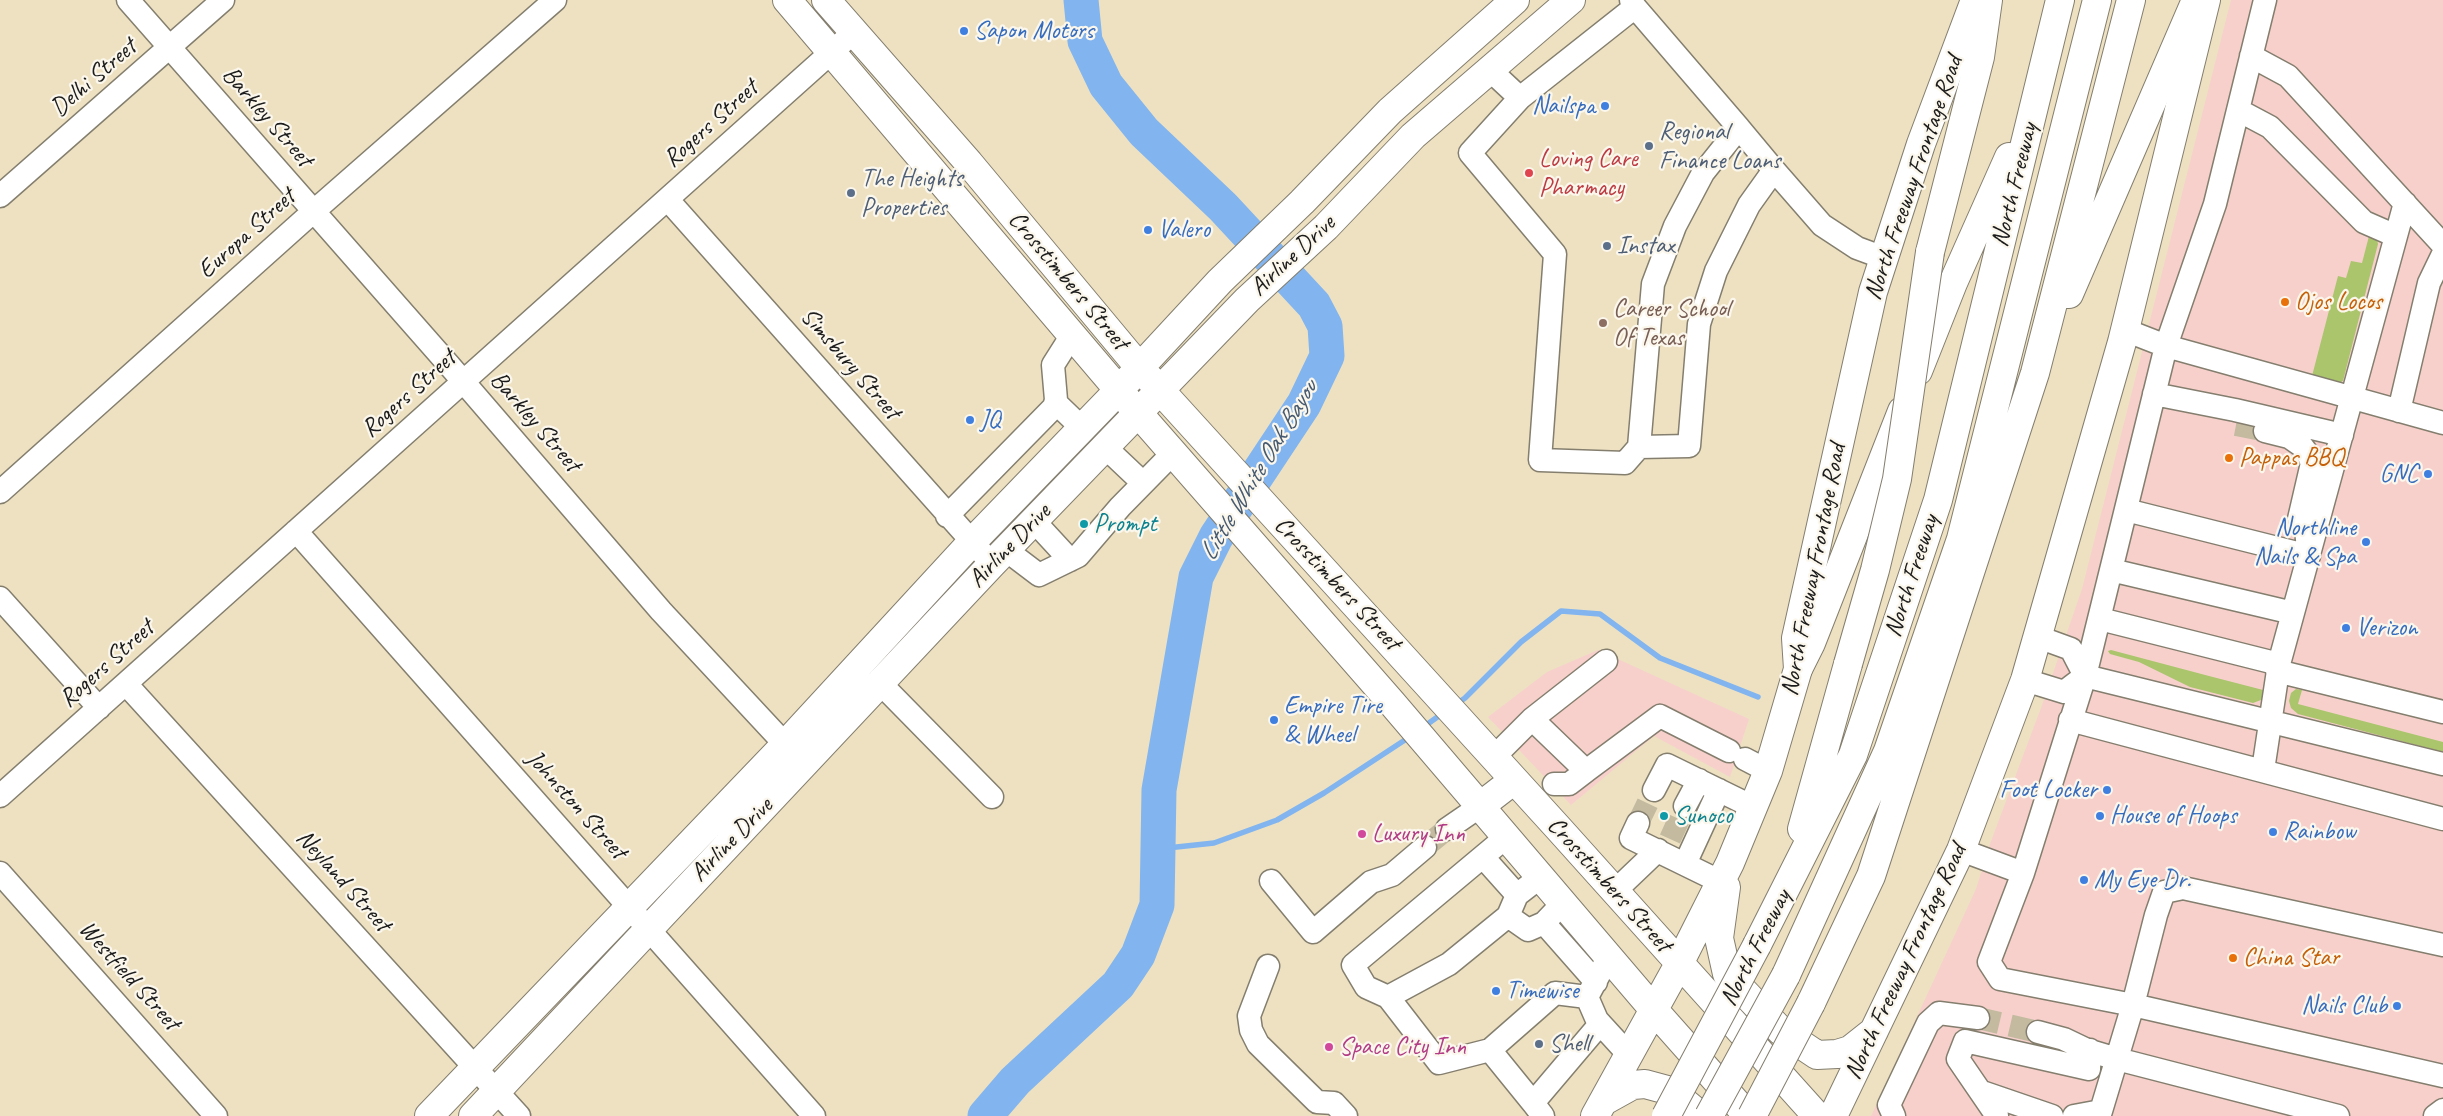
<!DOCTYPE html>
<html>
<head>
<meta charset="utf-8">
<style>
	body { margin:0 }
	canvas { display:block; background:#ede1c1 }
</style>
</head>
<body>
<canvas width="2443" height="1116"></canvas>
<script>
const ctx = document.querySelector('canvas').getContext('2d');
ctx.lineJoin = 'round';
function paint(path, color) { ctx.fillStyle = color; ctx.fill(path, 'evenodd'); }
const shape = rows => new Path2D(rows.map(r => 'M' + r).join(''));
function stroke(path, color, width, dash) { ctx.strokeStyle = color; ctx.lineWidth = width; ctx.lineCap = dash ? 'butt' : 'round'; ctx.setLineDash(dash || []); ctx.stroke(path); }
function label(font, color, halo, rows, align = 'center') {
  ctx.font = font + ' Caveat,sans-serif'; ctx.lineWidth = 4.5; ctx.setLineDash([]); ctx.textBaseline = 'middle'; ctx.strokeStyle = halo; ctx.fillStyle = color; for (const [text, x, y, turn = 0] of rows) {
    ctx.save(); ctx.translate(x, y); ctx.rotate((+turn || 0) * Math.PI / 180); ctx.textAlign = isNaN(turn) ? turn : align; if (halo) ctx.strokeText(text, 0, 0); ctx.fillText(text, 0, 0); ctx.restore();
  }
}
paint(shape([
	[2231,0,2443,0,2443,1116,1871,1116,1976,889,1990,844,2041,708,2082,589],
	[1598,650,1749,719,1730,777,1654,736,1571,805,1488,717,1547,672]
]), '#f7d0cc');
paint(shape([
	[2369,236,2377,240,2378,244,2343,381,2335,385,2205,346,2312,376,2338,276,2346,278,2351,261,2362,263],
	[2111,650,2209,676,2267,691,2261,700,2253,703,2190,687,2139,662,2110,654,2108,651],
	[2296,689,2302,690,2298,704,2443,742,2443,752,2298,714,2291,708,2289,701,2291,693]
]), '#aac56c');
stroke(shape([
	[1455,705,1465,698,1521,642,1561,611,1600,614,1660,658,1758,697],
	[1422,728,1443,713],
	[1158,849,1214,843,1277,820,1324,793,1411,736]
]), '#82b5ef', 5.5);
stroke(shape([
	[985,1116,1015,1081,1118,985,1138,955,1157,905,1159,790,1196,577,1216,537,1304,404,1327,356,1325,326,1314,305,1223,207,1144,132,1106,85,1085,41,1081,0]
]), '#82b5ef', 35);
stroke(shape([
	[2236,425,2262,430],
	[1638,823,1654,790],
	[1670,839,1685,806],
	[1425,847,1447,829],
	[1978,1018,2038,1032]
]), '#c3baa0', 22, [22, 11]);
const minor = shape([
	[128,0,449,365,661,611,796,756],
	[2265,0,2215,204,2166,346,2085,676,2023,873,1989,962,2000,979,2133,1005,2443,1076],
	[1635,7,1739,128,1703,173,1675,226,1653,284,1639,447,1689,446,1699,324,1716,271,1749,205,1774,170,1822,225,1857,248,1884,258],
	[2251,56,2288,76,2443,245],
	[1490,70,1520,98,1635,7,1631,0],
	[1520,98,1470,153,1555,254,1540,460,1625,463,1639,447],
	[2238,110,2270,127,2364,222,2396,236],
	[1739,128,1774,170],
	[0,196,223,0],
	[668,200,992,564],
	[2125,330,2166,346,2443,423],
	[2154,394,2235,410,2342,435],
	[1056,403,1082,428],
	[2399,411,2429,283,2443,254],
	[2265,431,2289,437,2302,446,2308,454,2312,463,2299,519],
	[1106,448,1143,483],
	[0,492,314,211,555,0],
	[2126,510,2309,556,2303,506],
	[947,516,1054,407,1056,400,1053,365,1072,335],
	[1034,521,1070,560],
	[296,531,814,1116],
	[1006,550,1039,575,1078,556,1120,507,1174,452],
	[2111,570,2293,613],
	[0,598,99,708],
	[2100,619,2279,664],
	[2038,637,2071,649,2085,676,2443,764],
	[1606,661,1532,719,1586,771,1660,716,1729,751],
	[2277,671,2443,712],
	[2025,680,2064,692,2085,676],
	[880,683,992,797],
	[126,684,519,1116],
	[2070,720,2443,819],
	[1494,757,1532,719],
	[1745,759,1768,771],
	[2263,770,2279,664,2405,203],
	[1554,784,1569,784,1586,771],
	[1654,790,1667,765,1753,807],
	[0,796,854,32],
	[1685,806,1699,780],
	[1638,823,1631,838,1721,882],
	[1447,829,1479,807],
	[1961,850,2023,873],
	[1483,857,1517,895],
	[1685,864,1719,790],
	[0,873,216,1116],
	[1271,881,1313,932,1371,882,1392,875,1425,847],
	[1615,891,1658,850],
	[1562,904,1544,923,1596,982],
	[1508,916,1528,930,1544,923],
	[1608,958,1587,997,1597,1020,1629,1055],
	[1268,966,1249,1016,1251,1030,1258,1044,1317,1102,1334,1103,1346,1116],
	[1388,997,1449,964,1508,916,1517,895,1539,878],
	[2038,1032,2064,1039,2087,1050,2117,1059,2338,1116],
	[1490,1050,1439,1063,1388,997,1366,987,1353,965,1505,838],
	[1982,1092,2052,1116],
	[1533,1103,1490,1050,1555,993,1587,997],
	[1543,1116,1533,1103,1600,1024],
	[1894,1116,1889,1105,1928,1023,1939,1013,1978,1018],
	[1997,1116,1958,1059,1965,1041,2089,1069,2090,1050],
	[2074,1116,2101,1111,2133,1005,2156,915,2164,892,2183,888,2443,945],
	[2435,1116,2443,1110]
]);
const major = shape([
	[787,0,1139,414,1392,703,1654,1010,1748,1116],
	[826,0,969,163,1139,367,1560,830,1817,1116],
	[1479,807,1514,780],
	[1726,887,1719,938,1727,974,1781,1031,1817,1055,1837,1054,1850,1050,1874,1031],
	[1606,1100,1633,1085,1645,1084,1671,1091,1701,1116],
	[429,1116,784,746,971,543,1119,390,1220,281,1302,202,1390,111,1515,0],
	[473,1116,992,564,1247,300,1326,227,1413,136,1571,0],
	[1595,1116,1679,964,1730,863,1768,771,1798,669,1796,638,1873,292,1921,144,1975,0],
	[1833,1116,1961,850,2025,680,2122,342,2206,0]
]);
const highway = shape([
	[1930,252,1980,57,1988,0],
	[2069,294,2196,0],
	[1918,371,1953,283,2009,157],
	[1798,669,1811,643,1902,411],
	[1802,829,1848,664],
	[1757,945,1853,755,1938,500,2060,0],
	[1786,975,1888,751,1961,539,2097,0],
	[1811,1003,1871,876,2035,373,2131,0]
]);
stroke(minor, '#847e6e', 25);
stroke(major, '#847e6e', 30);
stroke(highway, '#847e6e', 30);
stroke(minor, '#fff', 22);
stroke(major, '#fff', 28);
stroke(highway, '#fff', 28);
const highwayBridge = shape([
	[1848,664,1875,570,1897,479,1930,252],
	[1666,1116,1757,945],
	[1709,1116,1786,975],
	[1752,1116,1811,1003]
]);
stroke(highwayBridge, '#847e6e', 30, []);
stroke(highwayBridge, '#fff', 28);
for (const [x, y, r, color] of [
	[964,31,5,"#3f7fe0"],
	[1605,106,5,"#3f7fe0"],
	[1649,146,5,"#5c6f8a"],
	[1529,173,5,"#e0444e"],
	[851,193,5,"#5c6f8a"],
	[1148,230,5,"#3f7fe0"],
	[1607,246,5,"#5c6f8a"],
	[2285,302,5,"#e8710a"],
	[1603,323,5,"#8d6e63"],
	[970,420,5,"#3f7fe0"],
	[2229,458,5,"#e8710a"],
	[2428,474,5,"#3f7fe0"],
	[1084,524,5,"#0f9aa8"],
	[2366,542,5,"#3f7fe0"],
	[2346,628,5,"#3f7fe0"],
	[1274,720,5,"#3f7fe0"],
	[2107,790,5,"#3f7fe0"],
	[1664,816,5,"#0f9aa8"],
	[2100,816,5,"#3f7fe0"],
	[2273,832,5,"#3f7fe0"],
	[1362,834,5,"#d1479c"],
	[2084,880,5,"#3f7fe0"],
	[2233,958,5,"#e8710a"],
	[1496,991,5,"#3f7fe0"],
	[2397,1006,5,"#3f7fe0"],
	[1539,1044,5,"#5c6f8a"],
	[1329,1047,5,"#d1479c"]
]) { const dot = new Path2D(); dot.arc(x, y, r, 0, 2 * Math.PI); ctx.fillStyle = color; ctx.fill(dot); stroke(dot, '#fbf7ec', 2); }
label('25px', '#366cbe', '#fbf7ec', [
	["Sapon Motors",974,31],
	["Nailspa",1595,106,"right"],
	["Valero",1158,230],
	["JQ",980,420],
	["GNC",2418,474,"right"],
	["Northline",2356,528,"right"],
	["Nails & Spa",2356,557,"right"],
	["Verizon",2356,628],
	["Empire Tire",1284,706],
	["& Wheel",1284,735],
	["Foot Locker",2097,790,"right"],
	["House of Hoops",2110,816],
	["Rainbow",2283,832],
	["My Eye Dr.",2094,880],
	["Timewise",1506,991],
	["Nails Club",2387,1006,"right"]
], 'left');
label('25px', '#1c1c1c', '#fbf7ec', [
	["Delhi Street",94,78,-41],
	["Barkley Street",267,117,49],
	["Rogers Street",711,124,-42],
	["North Freeway Frontage Road",1914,178,-71],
	["North Freeway",2015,185,-76],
	["Europa Street",247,234,-42],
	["Airline Drive",1293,256,-43],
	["Crosstimbers Street",1068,281,50],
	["Simsbury Street",850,364,49],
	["Rogers Street",409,394,-42],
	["Barkley Street",535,422,49],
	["Airline Drive",1010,546,-46],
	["North Freeway Frontage Road",1814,570,-79],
	["North Freeway",1912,576,-72],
	["Crosstimbers Street",1337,584,47],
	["Rogers Street",107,664,-42],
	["Johnston Street",576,805,48],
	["Airline Drive",732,840,-46],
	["Neyland Street",343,881,48],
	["Crosstimbers Street",1609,885,48],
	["North Freeway",1756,948,-63],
	["North Freeway Frontage Road",1906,962,-65],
	["Westfield Street",129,976,48]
]);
label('25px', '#4e5e75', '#fbf7ec', [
	["Regional",1659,132],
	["Finance Loans",1659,161],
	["The Heights",861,179],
	["Properties",861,208],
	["Instax",1617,246],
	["Shell",1549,1044]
], 'left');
label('25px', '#be3a42', '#fbf7ec', [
	["Loving Care",1539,159],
	["Pharmacy",1539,188]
], 'left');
label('25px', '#c56008', '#fbf7ec', [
	["Ojos Locos",2295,302],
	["Pappas BBQ",2239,458],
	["China Star",2243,958]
], 'left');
label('25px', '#785e54', '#fbf7ec', [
	["Career School",1613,309],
	["Of Texas",1613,338]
], 'left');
label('25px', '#0d838f', '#fbf7ec', [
	["Prompt",1094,524],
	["Sunoco",1674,816]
], 'left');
label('25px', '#b23c85', '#fbf7ec', [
	["Luxury Inn",1372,834],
	["Space City Inn",1339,1047]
], 'left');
label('italic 26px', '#455970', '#fbf7ec', [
	["Little White Oak Bayou",1259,471,-59]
]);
</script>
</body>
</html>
